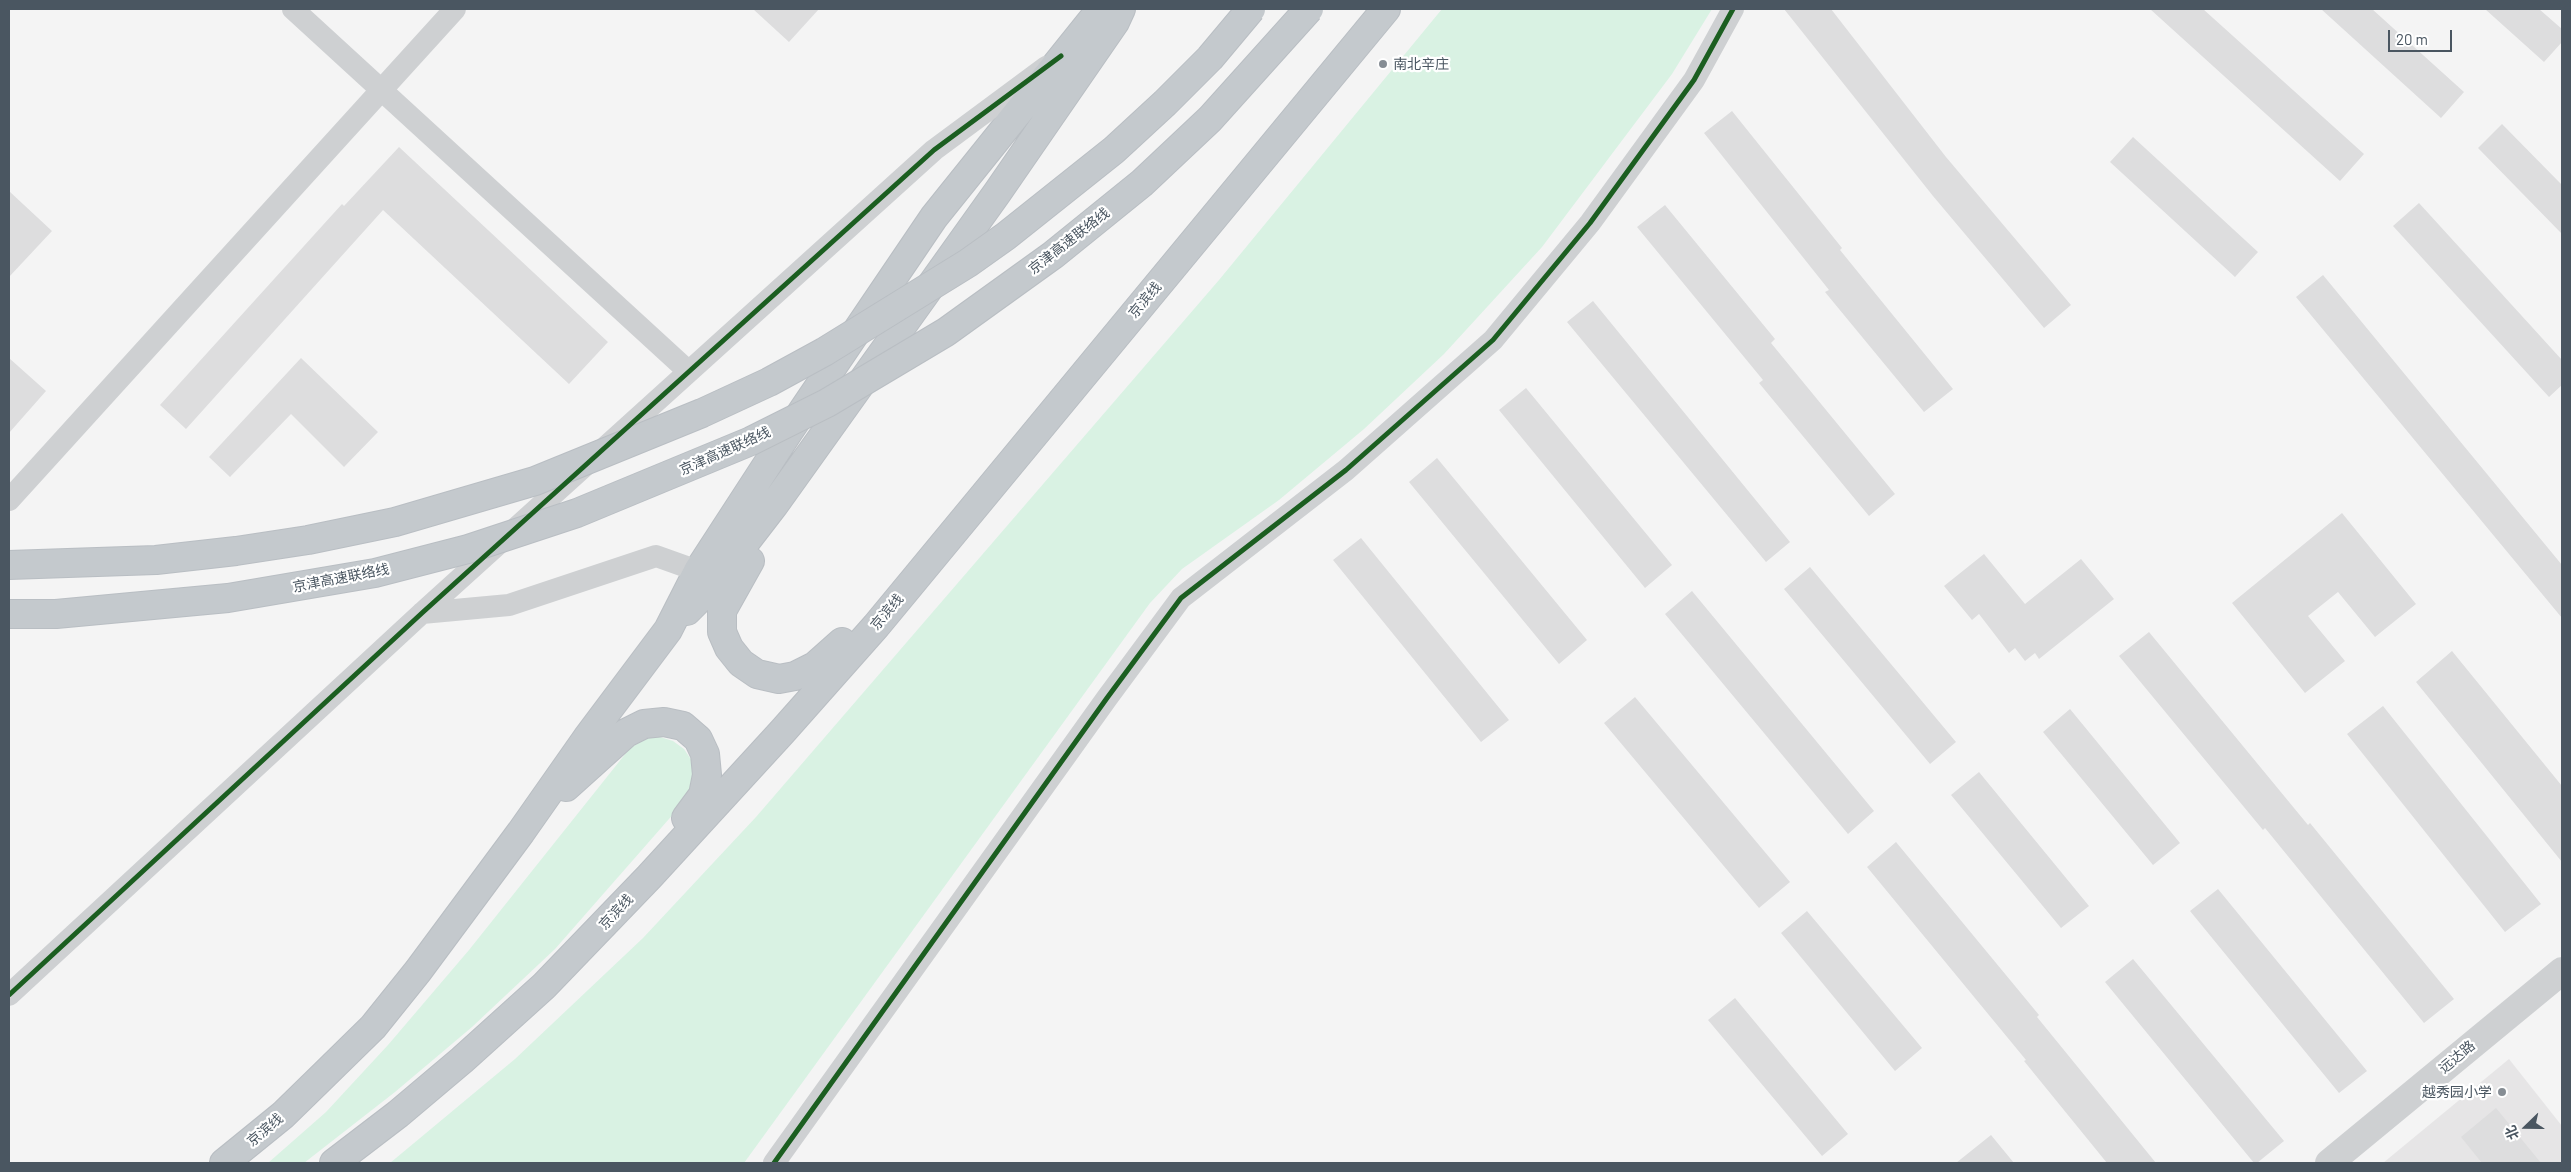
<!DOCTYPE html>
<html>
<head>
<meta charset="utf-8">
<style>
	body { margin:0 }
	#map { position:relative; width:2571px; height:1172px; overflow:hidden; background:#f4f4f4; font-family:Barlow,"Noto Sans SC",sans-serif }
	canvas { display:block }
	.frame { position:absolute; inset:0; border:10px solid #4a5661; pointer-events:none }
	.north { position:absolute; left:2501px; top:1102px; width:50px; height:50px; -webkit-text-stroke:4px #fff; paint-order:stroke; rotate:248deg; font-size:14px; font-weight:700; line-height:20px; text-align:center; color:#4a5661 }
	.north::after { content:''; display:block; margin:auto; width:18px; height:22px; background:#4a5661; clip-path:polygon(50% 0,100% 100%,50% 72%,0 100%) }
	.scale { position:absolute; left:2388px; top:30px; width:64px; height:22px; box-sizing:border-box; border:2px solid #4a5661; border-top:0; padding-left:6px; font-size:15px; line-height:18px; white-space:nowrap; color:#4a5661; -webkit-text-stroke:4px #fff; paint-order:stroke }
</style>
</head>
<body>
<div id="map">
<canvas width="2571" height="1172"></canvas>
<div class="frame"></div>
<div class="north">北</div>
<div class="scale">20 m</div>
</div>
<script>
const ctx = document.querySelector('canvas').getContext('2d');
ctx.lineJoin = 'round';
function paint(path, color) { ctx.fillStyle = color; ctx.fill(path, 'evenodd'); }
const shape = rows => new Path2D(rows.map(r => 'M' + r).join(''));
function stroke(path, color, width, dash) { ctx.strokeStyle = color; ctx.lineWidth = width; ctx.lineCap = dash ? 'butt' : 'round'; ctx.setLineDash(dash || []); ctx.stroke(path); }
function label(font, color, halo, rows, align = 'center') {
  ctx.font = font + ' Barlow,"Noto Sans SC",sans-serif'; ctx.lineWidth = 4.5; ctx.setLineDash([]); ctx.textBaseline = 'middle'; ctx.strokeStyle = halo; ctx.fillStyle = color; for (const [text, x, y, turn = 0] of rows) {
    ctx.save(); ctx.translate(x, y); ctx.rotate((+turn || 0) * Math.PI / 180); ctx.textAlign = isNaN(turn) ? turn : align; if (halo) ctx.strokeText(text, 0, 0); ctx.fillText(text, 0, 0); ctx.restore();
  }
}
paint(shape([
	[2509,1059,2562,1126,2562,1163,2383,1163]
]), '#e6e5e6');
paint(shape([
	[1442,9,1712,9,1672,74,1542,247,1444,354,1364,429,1279,500,1182,569,1150,603,744,1163,390,1163,515,1059,643,938,756,817,1219,280],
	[657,736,673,741,684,749,694,764,694,784,683,803,555,949,472,1027,395,1092,304,1163,268,1163,326,1112,388,1045,469,950,630,748,645,739]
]), '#d9f2e3');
paint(shape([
	[753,9,819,9,789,42],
	[1784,9,1831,9,1946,157,2071,305,2044,328,1933,196],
	[2150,9,2203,9,2364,154,2340,181],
	[2321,9,2372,9,2464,92,2441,118],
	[2485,9,2539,9,2562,29,2562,42,2544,62],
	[1732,111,1842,248,1840,250,1953,389,1924,412,1825,292,1829,290,1704,133],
	[2502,124,2562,185,2562,234,2478,148],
	[2133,137,2258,252,2235,277,2110,162],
	[399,147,608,342,569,384,383,210,186,429,160,405,342,204,344,206],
	[9,191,52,231,9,277],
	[2419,203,2562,360,2562,385,2549,397,2393,226],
	[1665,205,1775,339,1771,343,1895,494,1869,516,1759,383,1763,380,1637,227],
	[2323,275,2562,565,2562,618,2296,297],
	[1593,301,1790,542,1766,562,1567,322],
	[9,358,46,391,9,433],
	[301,358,378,432,344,467,291,414,230,477,209,457],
	[1526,388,1672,565,1645,588,1499,410],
	[1437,458,1587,640,1559,664,1409,482],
	[2342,513,2416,604,2375,637,2338,592,2308,616,2345,661,2305,693,2232,603],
	[1361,538,1509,720,1481,742,1333,560],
	[1984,554,2025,604,2081,559,2114,599,2039,659,2035,653,2025,661,2015,648,2009,653,1979,614,1972,620,1944,586],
	[1810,567,1956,742,1930,764,1784,589],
	[1692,591,1874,811,1848,834,1665,614],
	[2149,632,2308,825,2310,823,2454,999,2424,1023,2265,828,2263,830,2119,656],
	[2452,651,2562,786,2562,862,2416,682],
	[1635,697,1790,882,1759,908,1604,723],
	[2383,706,2541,904,2505,932,2347,734],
	[2070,709,2180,843,2153,865,2043,732],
	[1979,772,2089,906,2061,928,1951,795],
	[1896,842,2039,1015,2037,1017,2156,1163,2107,1163,2024,1061,2026,1060,1867,867],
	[2218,889,2367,1071,2339,1093,2190,911],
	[1807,911,1922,1048,1895,1071,1781,933],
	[2133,959,2284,1141,2257,1163,2254,1163,2105,982],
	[1735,998,1848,1134,1822,1156,1708,1020],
	[2496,1108,2541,1163,2482,1163,2461,1137],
	[1991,1135,2014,1163,1956,1163]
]), '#ddddde');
const trunk = shape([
	[750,561,722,611,722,632,729,648,741,663,757,674,779,679,795,676,815,666,842,642],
	[687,611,710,588,774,505,997,193,1115,22,1121,9],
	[566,787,626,733,644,724,664,722,683,726,698,739,705,754,707,775,703,795,686,818],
	[224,1163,283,1115,325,1074,373,1027,418,971,521,832,587,738,668,630,698,571,789,431,934,217,1101,9],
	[334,1163,398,1114,462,1060,544,986,649,877,782,732,876,626,1386,9]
]);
stroke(trunk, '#b9bec3', 30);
stroke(shape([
	[293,9,688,371],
	[9,500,455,9],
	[422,613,509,605,656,556,698,571],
	[9,995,422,613,934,150,1046,67],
	[774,1163,1107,698,1181,598,1346,470,1493,340,1590,223,1694,80,1733,9]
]), '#ced0d2', 22);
stroke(shape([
	[2329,1163,2562,971]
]), '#ced0d2', 28);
stroke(trunk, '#c4c9cd', 28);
const trunkBridge = shape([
	[9,565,156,560,236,551,308,540,395,522,535,481,702,413,769,382,824,352,968,263,1006,236,1114,150,1165,103,1210,58,1251,9],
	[9,614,56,614,228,598,375,573,468,549,577,513,751,441,827,403,946,332,1053,255,1142,183,1210,119,1309,9]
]);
stroke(trunkBridge, '#b9bec3', 30, []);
stroke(trunkBridge, '#c4c9cd', 28);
stroke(shape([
	[9,995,422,613,934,150,1061,56],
	[774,1163,1107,698,1181,598,1346,470,1493,340,1590,223,1694,80,1733,9]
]), '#1b5e20', 5);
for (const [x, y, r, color] of [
	[1383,64,5,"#868d94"],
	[2502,1092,5,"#868d94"]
]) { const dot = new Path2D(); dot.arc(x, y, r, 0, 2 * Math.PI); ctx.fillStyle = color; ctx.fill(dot); stroke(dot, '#fff', 2); }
label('14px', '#4a5661', '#fff', [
	["南北辛庄",1393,64],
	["越秀园小学",2492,1092,"right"]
], 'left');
label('14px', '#4a5661', '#fff', [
	["京津高速联络线",1069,241,-38],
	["京滨线",1145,300,-50],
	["京津高速联络线",725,451,-24],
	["京津高速联络线",341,578,-11],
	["京滨线",887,612,-50],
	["京滨线",616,912,-47],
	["远达路",2457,1057,-40],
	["京滨线",265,1130,-40]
]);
</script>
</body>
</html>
